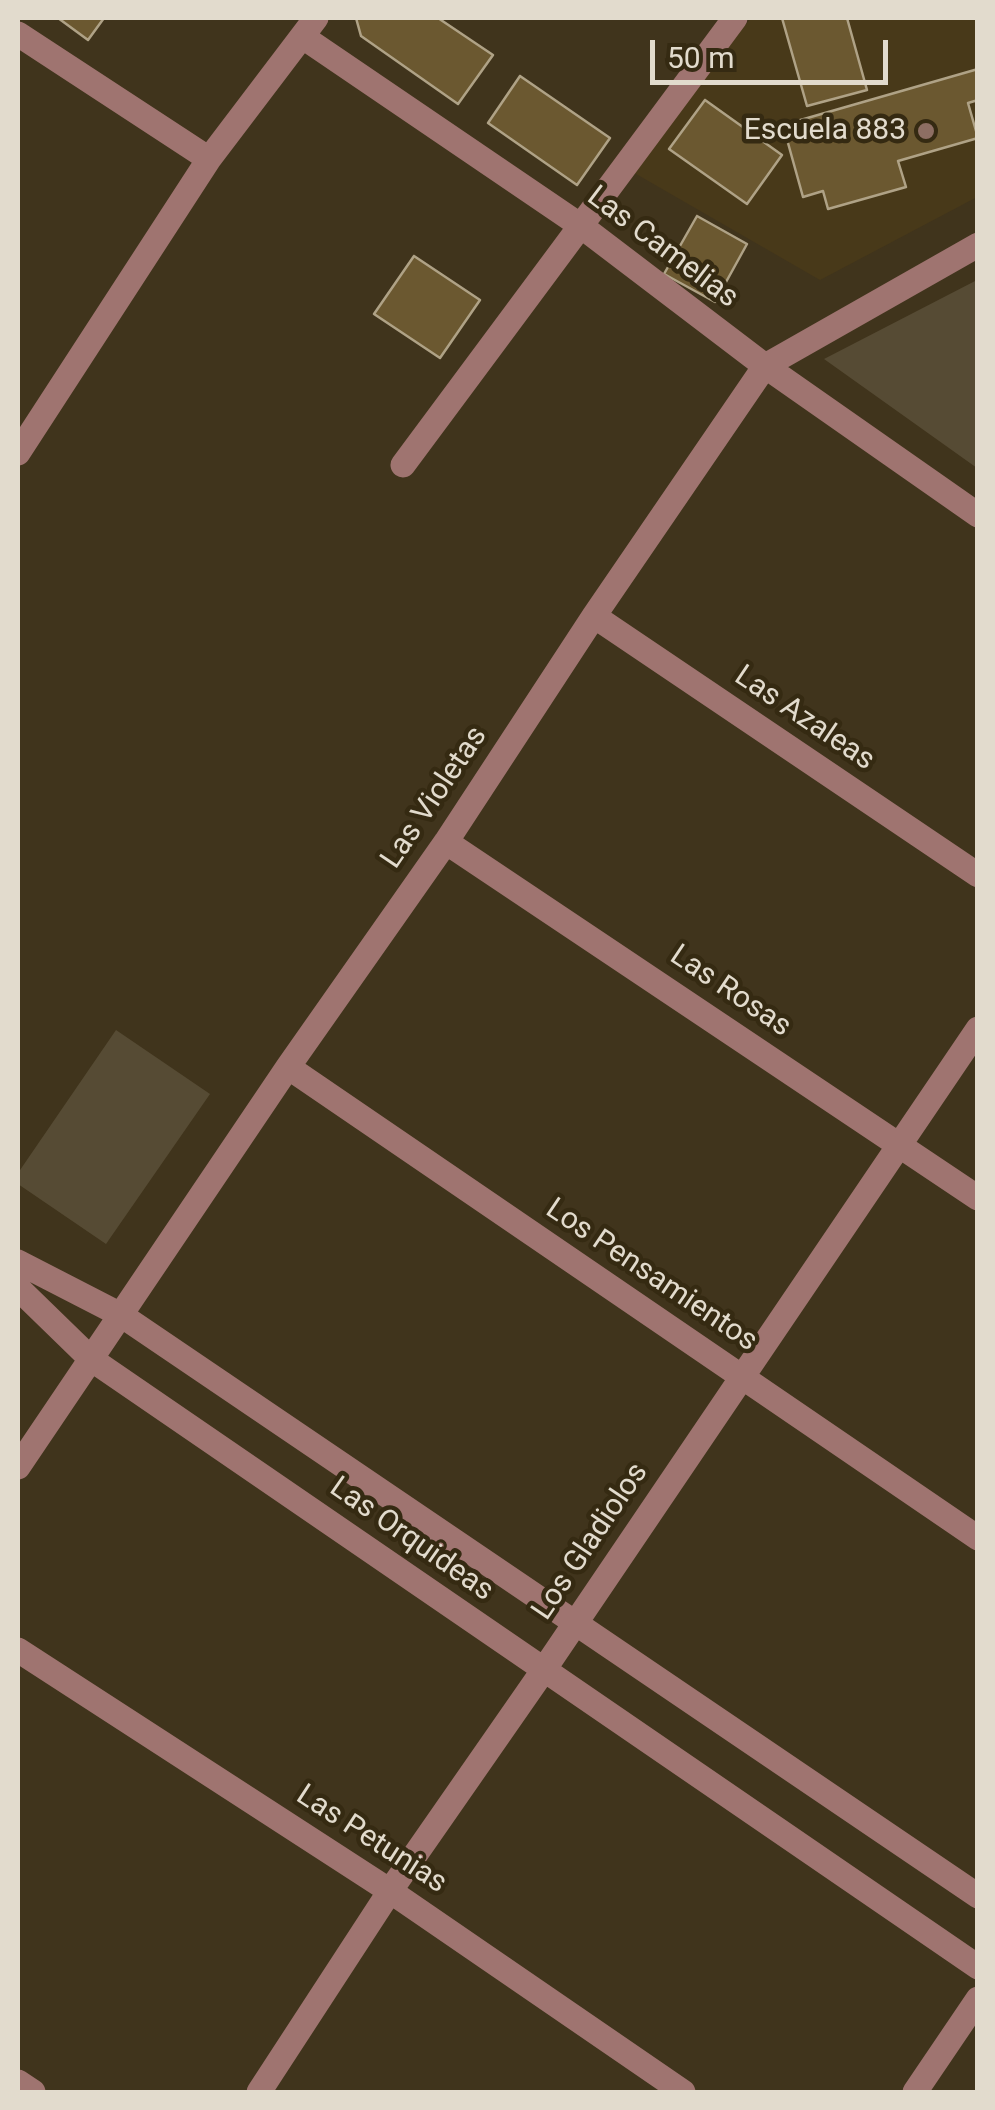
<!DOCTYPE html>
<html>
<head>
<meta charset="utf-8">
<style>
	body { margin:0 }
	#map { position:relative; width:995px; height:2110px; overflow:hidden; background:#40341c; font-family:Roboto,sans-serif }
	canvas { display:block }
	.frame { position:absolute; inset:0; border:20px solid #e2dbcd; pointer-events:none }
	.scale { position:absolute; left:650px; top:40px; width:238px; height:45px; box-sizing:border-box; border:5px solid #e2dbcd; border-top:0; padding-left:12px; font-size:30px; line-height:35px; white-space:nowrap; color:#e2dbcd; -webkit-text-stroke:8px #352a12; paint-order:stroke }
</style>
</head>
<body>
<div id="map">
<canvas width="995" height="2110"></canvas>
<div class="frame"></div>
<div class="scale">50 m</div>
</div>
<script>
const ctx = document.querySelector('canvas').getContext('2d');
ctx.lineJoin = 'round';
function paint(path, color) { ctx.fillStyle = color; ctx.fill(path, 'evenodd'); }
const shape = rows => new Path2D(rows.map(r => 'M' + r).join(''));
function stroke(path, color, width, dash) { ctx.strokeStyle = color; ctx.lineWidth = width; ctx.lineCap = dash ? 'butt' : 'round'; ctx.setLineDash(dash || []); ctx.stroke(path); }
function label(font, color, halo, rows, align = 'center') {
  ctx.font = font + ' Roboto,sans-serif'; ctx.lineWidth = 9; ctx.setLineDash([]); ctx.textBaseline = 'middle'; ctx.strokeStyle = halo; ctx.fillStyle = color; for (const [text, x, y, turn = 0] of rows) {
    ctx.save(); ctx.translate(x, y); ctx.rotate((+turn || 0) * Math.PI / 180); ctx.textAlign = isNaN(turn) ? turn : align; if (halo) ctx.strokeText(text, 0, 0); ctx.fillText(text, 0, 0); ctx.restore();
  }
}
paint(shape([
	[751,18,977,18,977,197,820,280,631,171]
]), '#483919');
paint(shape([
	[977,280,977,468,824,359],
	[116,1030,210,1094,106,1244,18,1184,18,1173]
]), '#564b34');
const building = shape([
	[58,18,104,18,88,40,58,18],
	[356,18,438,18,493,55,458,104,361,36,356,18],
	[782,18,847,18,867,90,807,106,782,18],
	[978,69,978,100,968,103,978,138,898,161,906,187,828,209,823,191,803,197,783,125,978,69],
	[520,76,610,138,577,185,488,123,520,76],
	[705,100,782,155,747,204,669,149,705,100],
	[697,216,747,244,715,302,664,274,697,216],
	[414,256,480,300,440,358,374,314,414,256]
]);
paint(building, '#6b5830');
stroke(building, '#afa286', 2.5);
stroke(shape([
	[18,34,209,159],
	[303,37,581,226,765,366,978,515],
	[18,453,209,159,316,18],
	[403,465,735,18],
	[594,616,978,875],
	[446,842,978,1198],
	[288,1067,978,1538],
	[18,1262,121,1315,978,1896],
	[18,1288,91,1359,978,1967],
	[18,1467,288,1067,446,842,594,616,765,366,978,245],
	[18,1650,390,1891,683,2092],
	[18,2082,33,2092],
	[259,2092,390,1891,543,1671,978,1029],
	[915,2092,978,1999]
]), '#9f7470', 25);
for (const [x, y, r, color] of [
	[926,131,10,"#8d6e63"]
]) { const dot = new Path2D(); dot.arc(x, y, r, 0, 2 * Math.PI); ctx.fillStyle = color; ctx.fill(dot); stroke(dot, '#352a12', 4); }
label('30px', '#e2dbcd', '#352a12', [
	["Escuela 883",906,131]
], 'right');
label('30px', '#e2dbcd', '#352a12', [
	["Las Camelias",662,248,37],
	["Las Azaleas",804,719,34],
	["Las Violetas",435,798,-56],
	["Las Rosas",730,992,34],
	["Los Pensamientos",651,1276,34],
	["Las Orquideas",411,1540,35],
	["Los Gladiolos",591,1542,-56],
	["Las Petunias",371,1840,33]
]);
</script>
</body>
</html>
